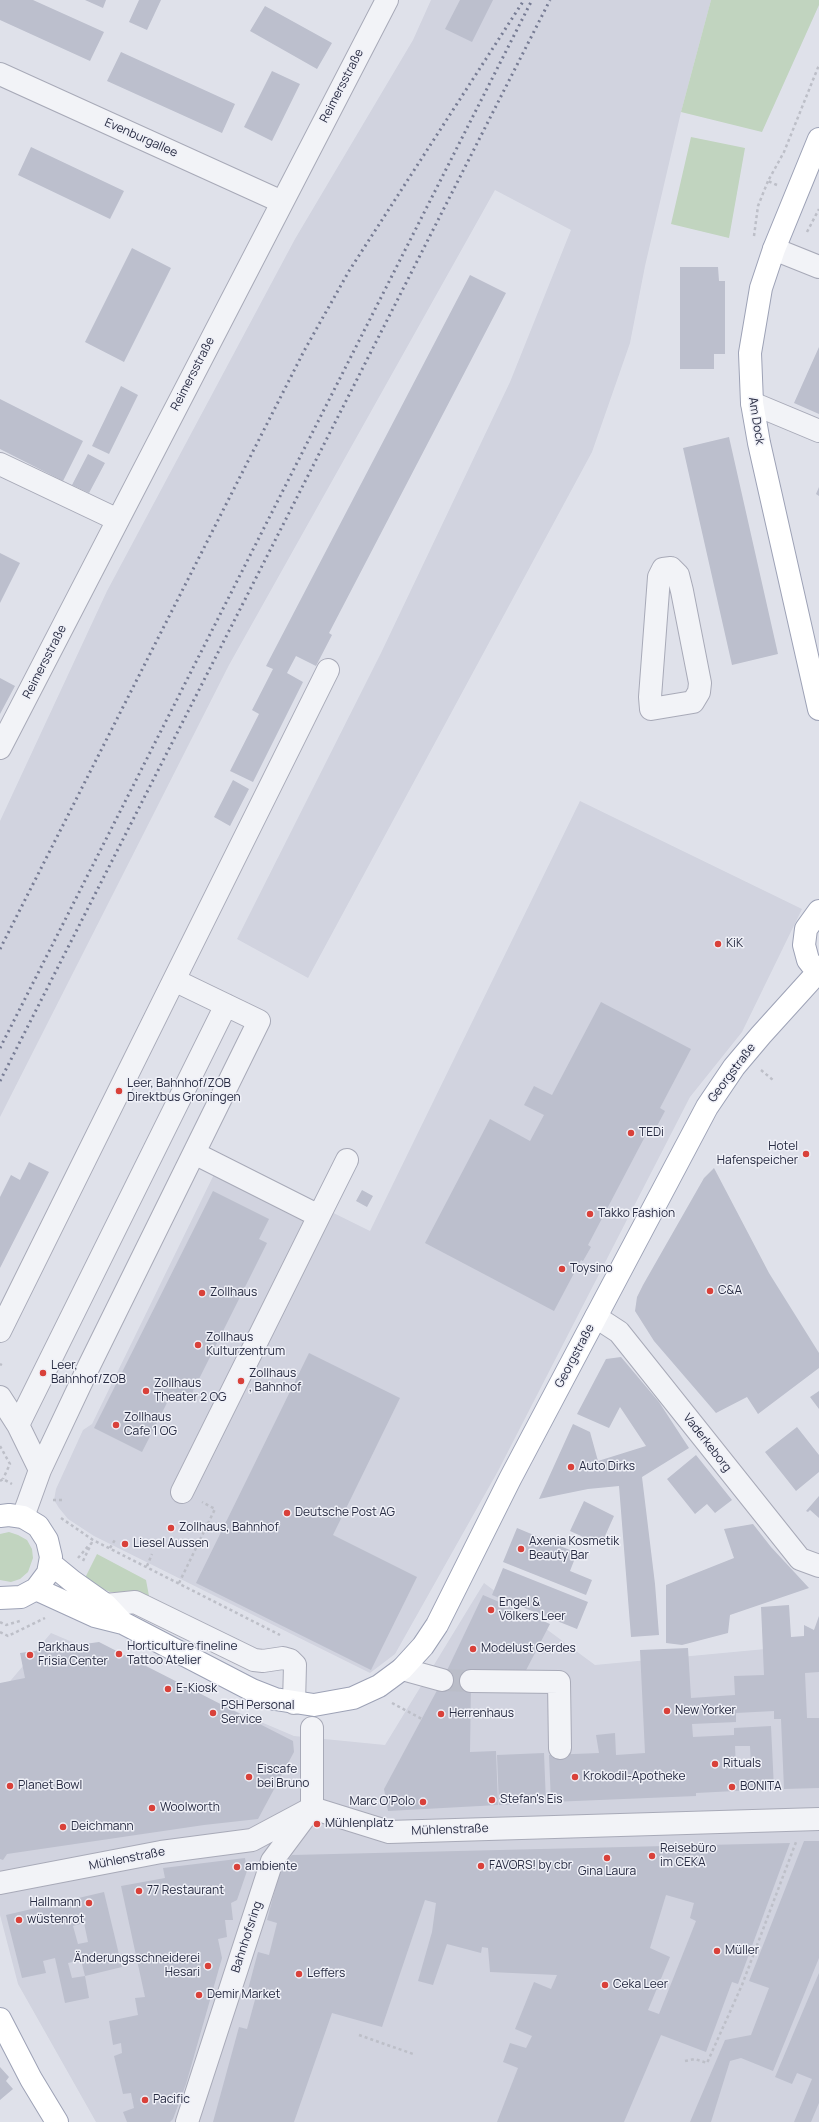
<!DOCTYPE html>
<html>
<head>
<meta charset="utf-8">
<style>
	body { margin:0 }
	canvas { display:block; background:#dfe1ea }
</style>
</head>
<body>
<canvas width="819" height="2122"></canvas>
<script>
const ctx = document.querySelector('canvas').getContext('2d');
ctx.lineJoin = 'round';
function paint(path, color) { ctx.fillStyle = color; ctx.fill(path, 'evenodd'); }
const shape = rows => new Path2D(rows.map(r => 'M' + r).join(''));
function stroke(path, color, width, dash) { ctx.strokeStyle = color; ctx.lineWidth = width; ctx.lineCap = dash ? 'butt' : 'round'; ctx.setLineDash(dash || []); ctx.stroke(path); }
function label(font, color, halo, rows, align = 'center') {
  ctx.font = font + ' Manrope,sans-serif'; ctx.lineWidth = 3; ctx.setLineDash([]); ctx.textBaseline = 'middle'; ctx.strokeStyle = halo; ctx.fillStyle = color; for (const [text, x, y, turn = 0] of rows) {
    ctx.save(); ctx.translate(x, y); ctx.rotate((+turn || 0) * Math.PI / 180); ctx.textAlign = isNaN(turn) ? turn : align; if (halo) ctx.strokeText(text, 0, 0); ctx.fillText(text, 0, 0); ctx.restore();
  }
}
paint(shape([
	[431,0,711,0,681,112,645,266,630,343,592,452,308,978,237,939,381,653,510,382,571,230,495,190,229,665,0,1117,0,821,107,591,295,239,413,40],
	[580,801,802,909,742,1032,690,1097,498,1471,395,1654,370,1673,94,1536,68,1519,59,1508,54,1500,56,1489,83,1430,92,1424,222,1158,370,1231],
	[484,1583,595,1665,819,1644,819,2122,96,2122,18,1984,0,1915,0,1693,51,1633,294,1736,385,1745]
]), '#d1d3df');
paint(shape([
	[711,0,819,0,819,5,762,132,681,112],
	[691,137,745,148,729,238,671,224],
	[9,1532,18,1535,27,1540,32,1549,33,1558,28,1572,20,1579,11,1582,0,1580,0,1534],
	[97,1554,146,1580,149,1596,145,1597,129,1592,110,1592,84,1580]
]), '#c1d4bf');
paint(shape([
	[0,0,33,0,104,32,90,61,0,20],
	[85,0,106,0,103,8],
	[139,0,161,0,147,30,129,22],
	[460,0,493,0,472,42,445,29],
	[265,6,332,43,317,69,250,31],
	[121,52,235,104,222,133,107,81],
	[272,71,300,84,272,141,244,127],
	[31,147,124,191,110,219,18,175],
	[132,248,171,268,124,362,85,342],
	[680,267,718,267,719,281,725,281,725,354,714,354,714,369,680,369],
	[470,275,506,293,329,633,332,635,316,666,296,656,287,673,303,682,253,782,230,771,259,714,252,710,273,669,266,666],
	[819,347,819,414,794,403],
	[121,386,138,395,109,454,92,446],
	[0,399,83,441,63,481,0,449],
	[729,437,778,654,732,665,683,448],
	[88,454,105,463,89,493,72,485],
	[819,487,819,496,816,494],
	[0,553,20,563,0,603],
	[0,678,15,686,0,714],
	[233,780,249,789,230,826,214,817],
	[601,1002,691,1049,660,1108,665,1111,656,1128,651,1125,588,1245,591,1247,583,1261,581,1260,554,1311,425,1243,490,1119,530,1141,544,1115,524,1105,534,1086,552,1095],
	[29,1162,49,1172,0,1268,0,1197,11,1175,20,1180],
	[714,1168,769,1273,819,1353,819,1368,758,1414,747,1397,716,1413,654,1341,635,1311,637,1297,643,1285,704,1178],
	[362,1190,373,1196,367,1207,356,1201],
	[213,1191,269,1219,259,1239,267,1243,189,1399,173,1391,142,1452,94,1428],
	[309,1353,400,1398,333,1535,417,1577,371,1670,196,1583],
	[621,1357,659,1402,689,1448,642,1477,655,1584,659,1635,631,1637,619,1486,588,1489,539,1499,573,1424,590,1432,598,1461,646,1446,620,1407,609,1428,577,1414,606,1359],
	[819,1391,819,1409,810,1397],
	[797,1427,819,1455,819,1472,796,1491,765,1452],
	[696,1455,732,1500,715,1513,707,1504,695,1514,667,1479],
	[819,1496,819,1518,810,1510,808,1512,806,1511],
	[584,1501,614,1516,601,1545,570,1531],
	[753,1524,771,1547,809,1588,730,1615,728,1633,682,1645,666,1643,666,1585,734,1558,724,1529],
	[517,1528,577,1553,570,1571,592,1580,586,1595,503,1562],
	[503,1568,588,1602,577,1629,492,1595],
	[483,1595,550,1624,522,1678,471,1683,470,1752,496,1751,498,1805,388,1811,384,1789,441,1683],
	[789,1605,791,1637,804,1636,804,1625,814,1630,819,1616,819,1672,805,1673,807,1718,819,1718,819,1788,784,1789,781,1719,774,1719,774,1711,736,1713,736,1722,692,1724,693,1737,734,1735,734,1728,771,1726,774,1789,696,1793,696,1796,551,1802,549,1755,599,1753,596,1735,615,1733,616,1755,645,1753,640,1650,688,1648,691,1698,735,1695,734,1676,764,1675,761,1607],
	[735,1746,750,1746,751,1768,736,1769],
	[99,1642,293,1741,294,1752,258,1819,204,1825,7,1854,3,1860,0,1859,0,1683,25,1678,20,1653],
	[544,1753,546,1803,499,1805,497,1755],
	[804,1841,819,1841,819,1958,773,2071,741,2058,730,2061,711,2122,690,2122,725,2040,751,2035,769,1988,749,1981],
	[790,1843,738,1984,732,1982,706,2052,661,2035,624,2122,497,2122,518,2068,503,2062,510,2043,526,2048,532,2036,515,2029,534,1982,551,1989,557,1975,490,1972,488,1948,482,1947,481,1953,447,1944,433,1985,418,1981,432,1932,436,1903,425,1900,382,2027,332,2013,294,2122,213,2122,239,2027,247,2029,256,1996,247,1993,258,1952,269,1955,277,1923,267,1920,281,1867,292,1855],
	[666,1895,694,1903,690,1918,696,1921,659,2014,648,2010,670,1957,650,1948],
	[245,1858,247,1871,237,1900,231,1903,233,1920,225,1920,227,1937,218,1939,222,1958,186,2084,173,2119,170,2122,127,2122,123,2112,134,2108,131,2093,123,2094,114,2056,122,2053,121,2043,113,2045,109,2021,138,2015,135,1998,145,1997,121,1886,165,1878,163,1868],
	[104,1892,122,1967,85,1976,81,1960,68,1963,72,1978,85,1976,89,1998,65,2003,55,1958,43,1961,46,1973,22,1978,6,1915],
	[84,1923,88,1942,78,1944,73,1926],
	[819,1973,819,2103,811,2122,794,2122,812,2079,797,2073,792,2084,775,2077],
	[0,2067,9,2077,6,2081,13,2089,0,2100]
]), '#bcbfcd');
stroke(shape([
	[442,1680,471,1681]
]), '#babdc8', 22, [22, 11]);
const minor = shape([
	[0,74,282,202],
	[774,249,819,267],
	[752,403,819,431],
	[0,464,118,520],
	[671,568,678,575,682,591,700,683,699,692,693,702,651,709,650,697,659,577,663,569,671,568],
	[0,748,387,0],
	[174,980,328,670],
	[319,1216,347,1160],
	[596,1317,619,1332,800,1559,819,1566],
	[0,1331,174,980,259,1021,89,1366,40,1470,23,1517],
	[0,1397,18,1425,40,1470],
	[18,1425,226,1005],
	[182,1492,319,1216,194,1153],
	[106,1605,135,1602,254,1660,263,1661,283,1658,290,1660,295,1665,294,1703],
	[402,1669,442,1680],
	[471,1681,559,1682,560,1748],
	[312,1808,312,1728],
	[0,1883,161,1852,252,1840,312,1808,389,1832,819,1819],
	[187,2122,272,1861,307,1814]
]);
const major = shape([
	[819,139,774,249,761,288,750,353,752,403,759,443,819,709],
	[819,911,806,929,804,945,808,960,819,974],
	[0,1516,9,1515,23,1517,38,1526,47,1540,51,1557,48,1573,36,1589,21,1597,0,1598],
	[50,1563,72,1581,106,1605,123,1623],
	[36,1589,95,1616,123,1623,252,1690,275,1699,314,1705,353,1698,379,1686,402,1669,423,1646,437,1625,510,1479,707,1107,734,1067,761,1035,817,973],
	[0,2019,31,2079,57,2122]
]);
stroke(minor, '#a8aab8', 24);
stroke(major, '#9da2b6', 24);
stroke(shape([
	[777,185,768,181,784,152,819,65],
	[807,232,819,209],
	[754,236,758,206,768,181],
	[761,1070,773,1080],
	[0,1364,2,1365],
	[0,1446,10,1464,3,1479],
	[0,1481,3,1479,12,1484],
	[53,1500,62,1500],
	[61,1518,93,1540,280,1635],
	[110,1548,116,1538],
	[78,1558,90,1544],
	[83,1561,93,1540],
	[147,1566,152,1554],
	[179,1583,215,1509,202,1502],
	[0,1622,6,1625,20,1621],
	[0,1632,8,1636,45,1618],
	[392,1703,422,1719],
	[359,2035,413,2054],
	[685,2061,695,2059,707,2063,742,1985,796,1842]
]), '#bdbfc8', 2.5, [3, 3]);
stroke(minor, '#f2f3f7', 22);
stroke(major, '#fff', 22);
stroke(shape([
	[0,949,304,351,349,271,524,0],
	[0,1048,532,0],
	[0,1081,550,0]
]), '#777c94', 3, [2, 4]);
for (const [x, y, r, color] of [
	[718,944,4,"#d9413a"],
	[119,1091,4,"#d9413a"],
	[631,1133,4,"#d9413a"],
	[806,1154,4,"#d9413a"],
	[590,1214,4,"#d9413a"],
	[562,1269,4,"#d9413a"],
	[710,1291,4,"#d9413a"],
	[202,1293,4,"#d9413a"],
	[198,1345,4,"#d9413a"],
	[43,1373,4,"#d9413a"],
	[241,1381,4,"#d9413a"],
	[146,1391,4,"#d9413a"],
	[116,1425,4,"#d9413a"],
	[571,1467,4,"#d9413a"],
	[287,1513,4,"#d9413a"],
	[171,1528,4,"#d9413a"],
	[125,1544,4,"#d9413a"],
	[521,1549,4,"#d9413a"],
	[491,1610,4,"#d9413a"],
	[473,1649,4,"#d9413a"],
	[119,1654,4,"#d9413a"],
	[30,1655,4,"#d9413a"],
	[168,1689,4,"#d9413a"],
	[667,1711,4,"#d9413a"],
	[213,1713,4,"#d9413a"],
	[441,1714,4,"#d9413a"],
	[715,1764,4,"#d9413a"],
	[249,1777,4,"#d9413a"],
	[575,1777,4,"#d9413a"],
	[10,1786,4,"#d9413a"],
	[732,1787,4,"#d9413a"],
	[492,1800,4,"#d9413a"],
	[423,1802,4,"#d9413a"],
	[152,1808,4,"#d9413a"],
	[317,1824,4,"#d9413a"],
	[63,1827,4,"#d9413a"],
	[652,1856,4,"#d9413a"],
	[607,1858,4,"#d9413a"],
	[481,1866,4,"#d9413a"],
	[237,1867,4,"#d9413a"],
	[139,1891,4,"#d9413a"],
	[89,1903,4,"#d9413a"],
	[19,1920,4,"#d9413a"],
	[717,1951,4,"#d9413a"],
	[208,1966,4,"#d9413a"],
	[299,1974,4,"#d9413a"],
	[605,1985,4,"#d9413a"],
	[199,1995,4,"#d9413a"],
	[145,2100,4,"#d9413a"]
]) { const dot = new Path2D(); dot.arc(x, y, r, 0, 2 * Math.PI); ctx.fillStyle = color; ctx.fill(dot); stroke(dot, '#eff0f7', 1.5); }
label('12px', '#272b42', '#eff0f7', [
	["Reimersstraße",342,86,-63],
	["Evenburgallee",141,138,24],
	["Reimersstraße",193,374,-63],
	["Am Dock",756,421,81],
	["Reimersstraße",45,662,-63],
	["Georgstraße",732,1073,-53],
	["Georgstraße",575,1356,-62],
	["Vaderkeborg",707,1443,52],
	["Mühlenstraße",450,1830,-2],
	["Mühlenstraße",127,1859,-11],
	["Bahnhofsring",247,1937,-72]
]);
label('12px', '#272b42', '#eff0f7', [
	["KiK",726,944],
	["Leer, Bahnhof/ZOB",127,1084],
	["Direktbus Groningen",127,1098],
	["TEDi",639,1133],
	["Hotel",798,1147,"right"],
	["Hafenspeicher",798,1161,"right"],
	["Takko Fashion",598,1214],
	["Toysino",570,1269],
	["C&A",718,1291],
	["Zollhaus",210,1293],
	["Zollhaus",206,1338],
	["Kulturzentrum",206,1352],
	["Leer,",51,1366],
	["Bahnhof/ZOB",51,1380],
	["Zollhaus",249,1374],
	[", Bahnhof",249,1388],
	["Zollhaus",154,1384],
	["Theater 2 OG",154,1398],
	["Zollhaus",124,1418],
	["Cafe 1 OG",124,1432],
	["Auto Dirks",579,1467],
	["Deutsche Post AG",295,1513],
	["Zollhaus, Bahnhof",179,1528],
	["Axenia Kosmetik",529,1542],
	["Beauty Bar",529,1556],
	["Liesel Aussen",133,1544],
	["Engel &",499,1603],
	["Völkers Leer",499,1617],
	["Horticulture fineline",127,1647],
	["Tattoo Atelier",127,1661],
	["Parkhaus",38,1648],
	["Frisia Center",38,1662],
	["Modelust Gerdes",481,1649],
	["E-Kiosk",176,1689],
	["PSH Personal",221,1706],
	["Service",221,1720],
	["New Yorker",675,1711],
	["Herrenhaus",449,1714],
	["Rituals",723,1764],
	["Eiscafe",257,1770],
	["bei Bruno",257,1784],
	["Krokodil-Apotheke",583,1777],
	["Planet Bowl",18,1786],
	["BONITA",740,1787],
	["Stefan's Eis",500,1800],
	["Marc O'Polo",415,1802,"right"],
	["Woolworth",160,1808],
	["Mühlenplatz",325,1824],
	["Deichmann",71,1827],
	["Reisebüro",660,1849],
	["im CEKA",660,1863],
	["FAVORS! by cbr",489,1866],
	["ambiente",245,1867],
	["Gina Laura",607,1872,"center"],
	["77 Restaurant",147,1891],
	["Hallmann",81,1903,"right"],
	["wüstenrot",27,1920],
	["Müller",725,1951],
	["Änderungsschneiderei",200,1959,"right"],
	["Hesari",200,1973,"right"],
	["Leffers",307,1974],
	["Ceka Leer",613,1985],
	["Demir Market",207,1995],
	["Pacific",153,2100]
], 'left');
</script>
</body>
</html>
